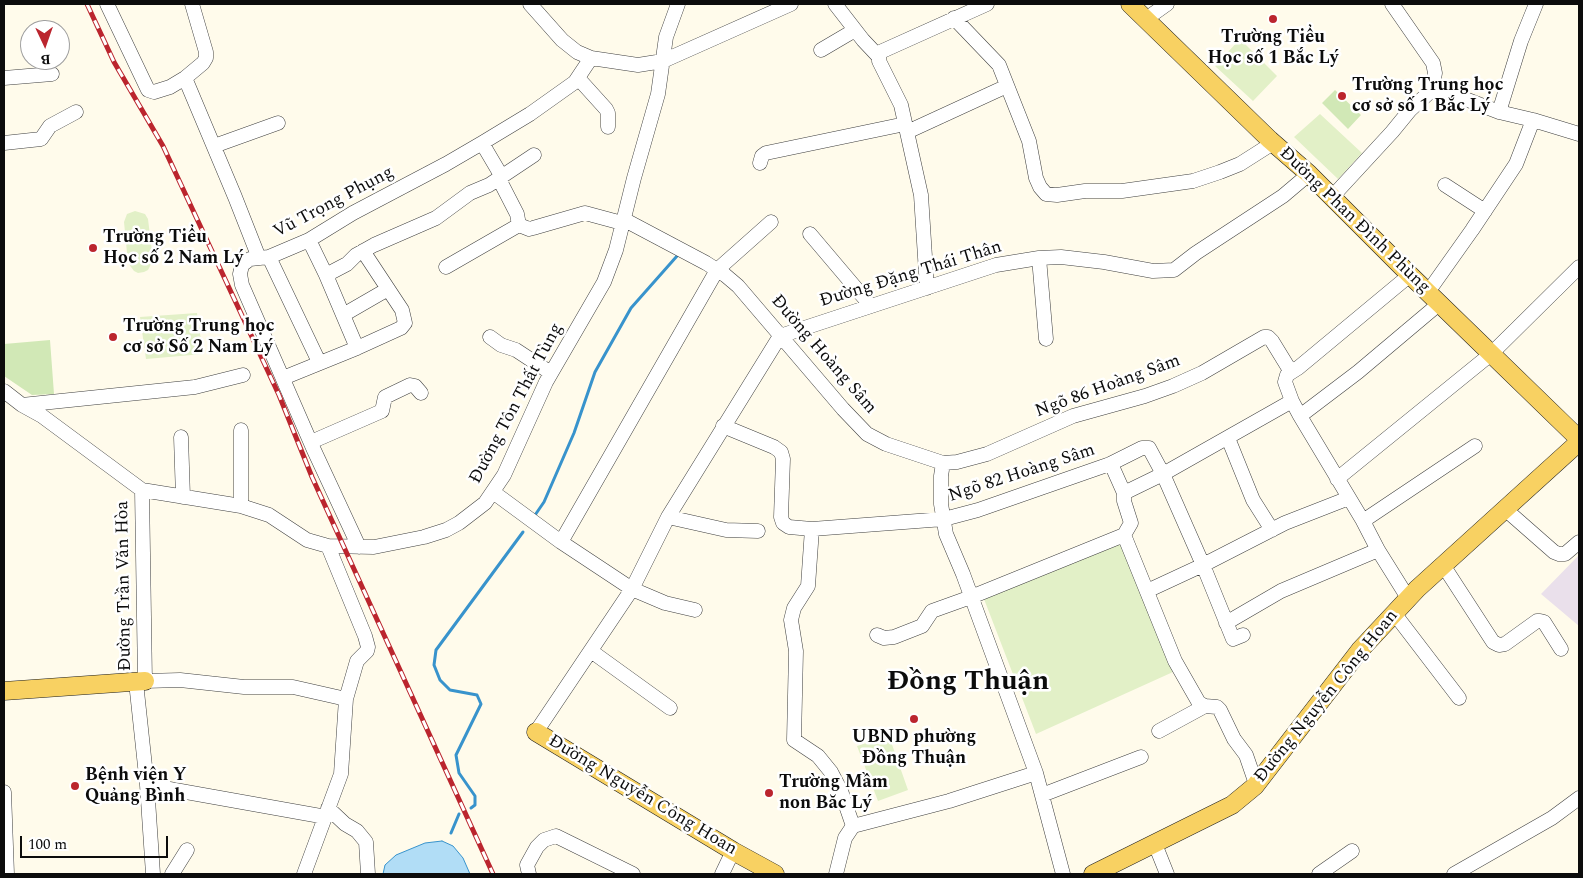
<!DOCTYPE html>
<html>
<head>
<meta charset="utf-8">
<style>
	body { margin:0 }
	#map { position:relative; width:1583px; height:878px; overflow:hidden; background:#fffbeb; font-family:Spectral,serif }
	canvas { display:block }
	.frame { position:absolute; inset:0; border:5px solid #0c0c0c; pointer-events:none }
	.north { position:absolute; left:20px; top:20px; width:50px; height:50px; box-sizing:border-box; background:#fff; border:1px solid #9e9e9e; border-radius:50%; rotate:177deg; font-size:14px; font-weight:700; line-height:20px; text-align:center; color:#0c0c0c }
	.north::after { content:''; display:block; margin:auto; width:18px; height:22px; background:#bb252e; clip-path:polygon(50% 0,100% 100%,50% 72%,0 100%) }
	.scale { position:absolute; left:20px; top:836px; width:148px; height:22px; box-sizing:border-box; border:2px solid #0c0c0c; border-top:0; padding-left:6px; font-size:15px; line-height:18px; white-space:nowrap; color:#0c0c0c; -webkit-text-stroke:4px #fff; paint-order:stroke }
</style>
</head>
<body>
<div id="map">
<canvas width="1583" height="878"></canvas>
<div class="frame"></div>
<div class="north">B</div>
<div class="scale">100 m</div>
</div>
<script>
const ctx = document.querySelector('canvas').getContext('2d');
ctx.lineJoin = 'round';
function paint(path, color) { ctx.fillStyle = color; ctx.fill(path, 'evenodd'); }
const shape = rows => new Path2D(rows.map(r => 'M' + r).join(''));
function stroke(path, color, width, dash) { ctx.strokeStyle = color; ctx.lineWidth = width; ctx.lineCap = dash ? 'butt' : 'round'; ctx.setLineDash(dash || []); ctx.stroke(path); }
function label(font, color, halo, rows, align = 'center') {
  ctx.font = font + ' Spectral,serif'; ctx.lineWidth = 5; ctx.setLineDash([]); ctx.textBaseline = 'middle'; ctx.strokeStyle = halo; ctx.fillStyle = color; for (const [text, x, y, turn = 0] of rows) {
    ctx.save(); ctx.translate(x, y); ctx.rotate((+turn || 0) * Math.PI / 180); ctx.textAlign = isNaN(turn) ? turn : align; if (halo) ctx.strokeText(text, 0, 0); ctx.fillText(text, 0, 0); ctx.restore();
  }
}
paint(shape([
	[1579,555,1579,626,1541,594]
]), '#eae0eb');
paint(shape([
	[1335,90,1361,115,1348,129,1322,103],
	[50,340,54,394,32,395,4,376,4,344]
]), '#d1e8b6');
paint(shape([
	[1240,39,1277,76,1253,101,1215,66],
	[1320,114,1362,153,1338,179,1294,137],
	[135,211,145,214,148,219,153,260,148,270,144,272,138,273,134,271,128,263,124,222,127,214],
	[197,313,203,354,146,359,140,317],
	[1122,542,1173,672,1036,734,984,599],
	[889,736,908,790,878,801,857,746]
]), '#e2f0c7');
const water = shape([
	[442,841,453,846,463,858,470,874,383,874,385,865,396,855,425,843,442,841]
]);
paint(water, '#b1ddf6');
stroke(water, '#3893cc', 1);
stroke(shape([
	[533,518,544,502,574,433,595,372,631,308,677,256],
	[471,808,475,805,475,796,459,773,456,755,481,704,477,695,450,690,440,680,434,665,436,650,523,532],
	[451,833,459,814]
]), '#3893cc', 3);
const minor = shape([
	[107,4,148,90,154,92,170,87,185,78,203,63,206,58,206,52,192,4],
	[530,4,562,40,577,52,591,58,638,65,663,61,791,4],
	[835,4,863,40,879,57,879,61,901,105,921,195,927,288],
	[1392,4,1433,63,1435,73,1432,90],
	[954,18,999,65,1029,141,1036,178,1040,187,1046,194,1057,195,1085,191,1122,191,1193,181,1220,172,1240,164,1273,143],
	[1146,19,1167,4],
	[821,50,855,30],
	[879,57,878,53,987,4],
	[4,78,52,74],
	[185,78,235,197,259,258],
	[578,78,606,109,608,113,608,127],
	[1499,112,1521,41,1536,4],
	[907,132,1007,86],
	[4,143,41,139,50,126,76,112],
	[482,143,502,177],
	[214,146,278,123],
	[760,163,762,156,766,153,905,124],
	[1445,185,1485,211],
	[1332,197,1392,132,1410,110,1432,90,1442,90,1499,112,1533,120,1579,134],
	[623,219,706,263,725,275,738,286,843,409,867,434,886,444,943,463,957,462,987,454,1073,416,1145,396,1173,386,1202,373,1264,337,1268,337,1272,341,1291,372],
	[519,225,529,229,533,228,585,213,622,223],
	[810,234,871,306],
	[309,240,326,275,357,348],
	[269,257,319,362],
	[1039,258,1046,339],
	[446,267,519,225,517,214,499,179],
	[326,275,347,264,356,255,374,245,436,218,470,193,489,185,534,155],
	[1428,292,1472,230,1516,164,1533,120],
	[343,315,388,289],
	[490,337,501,345,516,350,551,373],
	[283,378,357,348,401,328,405,323,402,310,363,251],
	[4,391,22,405,42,416,142,490,241,506,269,515,307,540,328,546,374,547,424,537,446,530,459,523,485,503,504,475,546,382,604,282,616,250,634,178,658,94,666,37,678,4],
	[22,405,195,387,243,375],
	[1300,416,1358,372,1440,303],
	[723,426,774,447,781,452,783,459,781,517,783,523,789,527,812,529,944,519,978,510,1107,465,1110,464,1112,466,1124,493,1124,501,1131,523,1124,535,971,597,932,611,922,626,894,637,884,638,877,635],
	[241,430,241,506],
	[181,437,183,497],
	[1228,438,1253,500,1272,530],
	[311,442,382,411,385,397,410,385,415,386,421,393],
	[943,463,941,476,941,504,946,534,963,574,1036,773,1063,874],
	[1110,464,1142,448,1149,448,1163,474,1203,565,1233,639,1243,635],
	[1337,479,1491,354,1579,267],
	[142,490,145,681,180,680,244,687,293,687,346,699],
	[493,492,561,542,632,589,665,603,695,610],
	[1124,493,1163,474,1292,401],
	[1505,509,1554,552,1559,554,1565,554,1579,542],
	[668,517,726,530,758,531],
	[1363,521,1475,446],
	[812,529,808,586,794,608,791,620,796,651,794,740,818,756,831,772,841,791,853,826],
	[1124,535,1175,661,1199,703,1205,706,1217,707,1220,710,1234,739,1246,755,1256,784],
	[561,542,717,270,771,222],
	[359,547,313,448,242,285,240,274,242,265,250,259,269,257,309,240,353,213,446,164,482,143,530,114,575,82,591,58],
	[1443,565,1493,642,1499,645,1505,644,1537,621,1540,621,1544,622,1561,649],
	[1147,591,1203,565,1285,523,1349,498],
	[1408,598,1378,550,1363,521,1300,416,1292,401,1285,382,1287,375,1298,368,1410,275],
	[1394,613,1459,698],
	[1226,623,1281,591,1378,550],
	[591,651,670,708],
	[136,682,147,785,153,874],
	[1159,731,1205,706],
	[536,732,632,589,668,517,780,336,996,265,1039,258,1061,257,1104,262,1153,271,1174,270,1196,253,1283,196,1309,174],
	[147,785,326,817],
	[4,792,7,874],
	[1042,795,1141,757],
	[328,808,345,824,357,831,366,842,368,874],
	[1155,844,1167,874],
	[172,874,187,850],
	[304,874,341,774,346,699,357,661,367,651,368,647,365,636,328,546],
	[529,874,527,865,537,847,544,840,556,836,633,874],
	[722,874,733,851],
	[836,874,845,838,853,826,949,801,1036,773],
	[1319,874,1352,851],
	[1454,874,1552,818,1579,798]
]);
const major = shape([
	[1130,4,1270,140,1309,174,1410,275,1579,439],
	[4,691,145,681],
	[536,732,733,851,775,874],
	[1093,874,1232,805,1255,786,1360,650,1417,589,1579,442]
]);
stroke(minor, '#3f3f3f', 15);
stroke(major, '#1d1d1d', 19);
stroke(minor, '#fff', 14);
stroke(major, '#f8d162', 18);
const rail = shape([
	[87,4,114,62,163,146,279,395,312,477,493,874]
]);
stroke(rail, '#bb252e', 5);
stroke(rail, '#fff', 3, [9]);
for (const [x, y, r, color] of [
	[1273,19,5,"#bb252e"],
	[1342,96,5,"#bb252e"],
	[93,248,5,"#bb252e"],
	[113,337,5,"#bb252e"],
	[914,719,5,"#bb252e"],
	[75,786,5,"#bb252e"],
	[769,793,5,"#bb252e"]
]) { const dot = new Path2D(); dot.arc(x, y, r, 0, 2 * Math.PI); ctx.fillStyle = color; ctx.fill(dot); stroke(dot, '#fff', 2); }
label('bold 18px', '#0c0c0c', '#fff', [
	["Trường Tiểu",1273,38,"center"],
	["Học số 1 Bắc Lý",1273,59,"center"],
	["Trường Trung học",1352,86],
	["cơ sở số 1 Bắc Lý",1352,107],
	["Trường Tiểu",103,238],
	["Học số 2 Nam Lý",103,259],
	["Trường Trung học",123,327],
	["cơ sở Số 2 Nam Lý",123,348],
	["UBND phường",914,738,"center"],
	["Đồng Thuận",914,759,"center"],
	["Bệnh viện Y",85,776],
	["Quảng Bình",85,797],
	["Trường Mầm",779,783],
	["non Băc Lý",779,804]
], 'left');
label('18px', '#0c0c0c', '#fff', [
	["Vũ Trọng Phụng",334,203,-28],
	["Đường Phan Đình Phùng",1354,221,44],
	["Đường Đặng Thái Thân",911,275,-17],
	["Đường Hoàng Sâm",823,355,49],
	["Ngõ 86 Hoàng Sâm",1108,387,-20],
	["Đường Tôn Thất Tùng",517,404,-62],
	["Ngõ 82 Hoàng Sâm",1022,474,-18],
	["Đường Trần Văn Hòa",125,586,-91],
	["Đường Nguyễn Công Hoan",1327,697,-51],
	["Đường Nguyễn Công Hoan",642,796,31]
]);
label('bold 28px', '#0c0c0c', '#fff', [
	["Đồng Thuận",968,684]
]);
</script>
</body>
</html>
